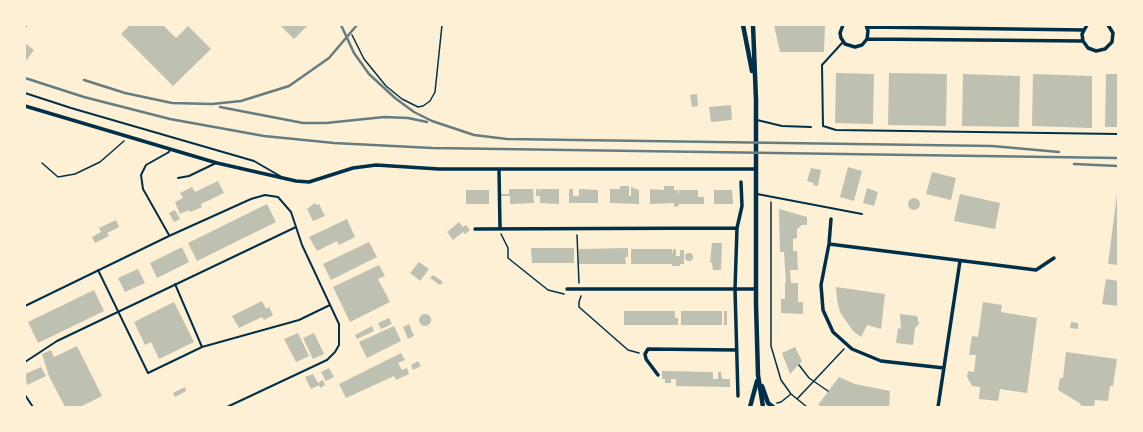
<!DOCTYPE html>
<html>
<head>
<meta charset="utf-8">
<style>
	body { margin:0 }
	#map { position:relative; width:1143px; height:432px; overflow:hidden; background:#fdf0d5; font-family:Literata,serif }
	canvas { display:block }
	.frame { position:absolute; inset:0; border:26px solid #fdf0d5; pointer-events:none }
</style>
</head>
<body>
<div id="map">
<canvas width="1143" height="432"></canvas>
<div class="frame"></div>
</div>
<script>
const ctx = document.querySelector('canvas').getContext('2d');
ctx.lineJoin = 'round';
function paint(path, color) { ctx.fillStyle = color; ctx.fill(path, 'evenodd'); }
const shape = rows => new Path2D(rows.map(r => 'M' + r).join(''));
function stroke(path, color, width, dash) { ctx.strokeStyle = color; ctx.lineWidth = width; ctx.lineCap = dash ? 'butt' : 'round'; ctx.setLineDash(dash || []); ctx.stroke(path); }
paint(shape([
	[130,25,163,25,176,38,188,26,211,49,173,86,121,34],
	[280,25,308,25,294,39],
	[774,25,825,25,824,52,780,52],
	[25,43,34,50,25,62],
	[836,73,874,74,873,124,835,123],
	[889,73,947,74,946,126,888,125],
	[963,74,1020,76,1019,127,962,126],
	[1033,74,1092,76,1092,128,1032,126],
	[1106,74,1118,74,1118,127,1105,127],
	[697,94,698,106,692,107,690,95],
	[731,105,732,120,711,122,709,107],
	[848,167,862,171,854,201,840,197],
	[811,168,821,170,818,186,813,185,814,183,807,181],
	[932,172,956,178,951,200,926,194],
	[218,181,224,193,201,204,202,207,190,212,189,210,180,214,175,202,183,198,180,193,192,187,195,192],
	[620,186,629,186,629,196,631,196,631,187,639,190,639,204,610,203,610,189,620,189],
	[664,186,674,186,674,190,678,190,678,197,679,190,698,190,698,197,704,197,704,204,679,204,679,206,674,207,674,203,650,204,650,189,664,190],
	[867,188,878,192,874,206,863,203],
	[509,189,529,189,529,196,529,189,533,189,534,203,510,204,510,196,501,196,501,194,509,194],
	[536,189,539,189,539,193,540,189,559,189,559,204,540,203,540,196,536,196],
	[569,189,573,189,573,196,579,196,579,189,598,190,598,203,569,203],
	[466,190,489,190,489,204,466,204],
	[714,190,732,190,733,204,714,204],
	[960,194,1000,203,995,229,954,221],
	[1117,194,1118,194,1118,265,1108,264],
	'908 204a6 6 0 1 1 12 0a6 6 0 1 1-12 0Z',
	[315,203,316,205,319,204,325,216,313,221,307,209],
	[267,204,276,222,197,261,188,243],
	[779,209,807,217,807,225,802,225,797,229,797,238,793,239,793,251,797,251,798,270,790,270,791,283,798,283,798,302,803,302,803,314,781,313,781,299,785,299,785,283,786,283,784,252,780,252],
	[175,210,180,219,174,222,169,213],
	[347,219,355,237,339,245,337,241,317,251,309,237],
	[116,220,119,227,107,233,109,236,95,243,92,237,101,232,99,228],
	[459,222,463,227,466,225,470,230,465,234,463,232,453,240,447,232],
	[369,242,377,257,331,280,323,264],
	[712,243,722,243,721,270,713,270,712,263,710,262],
	[182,247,189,262,157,278,150,263],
	[531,248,574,248,574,263,532,263],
	[628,248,628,257,625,257,626,264,579,264,579,249],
	[631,249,672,249,673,255,673,249,676,249,676,256,680,256,680,266,672,266,672,264,631,264],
	[680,250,684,250,684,264,680,264],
	'685 257a4 4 0 1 1 8 0a4 4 0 1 1-8 0Z',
	[419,262,429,269,420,281,410,273],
	[379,265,385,276,378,279,390,302,350,322,333,287],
	[138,269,145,283,125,292,118,278],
	[433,275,443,282,440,285,430,278],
	[1106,279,1118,281,1118,306,1102,304],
	[836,287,885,294,881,329,867,325,861,337,853,331,840,312,837,300],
	[94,290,104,311,38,343,28,322],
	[262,301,266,309,269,307,273,315,264,320,262,317,239,328,232,316],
	[174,302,194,342,159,359,151,342,145,345,134,322],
	[983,302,1002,305,1001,312,1037,318,1027,393,1000,389,998,401,979,399,980,387,972,386,967,377,968,371,974,372,976,355,969,355,972,336,978,337],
	[624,311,675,311,675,318,678,318,678,325,624,325],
	[681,311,722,311,722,325,681,325],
	[724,311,727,311,727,325,724,325],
	[900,314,917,316,919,324,915,328,913,345,896,343,898,328,901,329],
	'419 320a6 6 0 1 1 12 0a6 6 0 1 1-12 0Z',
	[389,318,392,324,381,329,378,323],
	[1071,322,1078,323,1078,329,1070,328],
	[409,324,414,336,408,339,403,327],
	[372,326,374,331,357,339,355,335],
	[394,326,401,341,367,358,359,342],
	[298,333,309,356,296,362,284,339],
	[314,333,324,354,313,359,303,338],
	[77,346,102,396,80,407,65,407,49,376,42,354,51,350,54,357],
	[795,347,802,361,790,374,782,353],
	[1066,352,1117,359,1113,386,1110,386,1108,401,1095,400,1094,407,1086,407,1080,405,1081,404,1058,390,1060,378,1063,378],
	[401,353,405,360,398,363,402,370,407,368,409,374,396,380,394,376,346,398,339,384],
	[418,361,421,366,413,370,411,365],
	[41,367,46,376,27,385,25,374],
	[329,368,334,377,326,381,321,372],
	[662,371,713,372,713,379,718,379,718,372,721,372,722,379,730,379,730,387,676,386,676,379,671,379,671,383,665,383,665,379,662,379],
	[313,374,318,383,323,380,325,385,320,388,319,385,311,389,305,377],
	[839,377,855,384,890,391,889,407,823,407,818,405],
	[185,387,186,391,175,397,173,393]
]), '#bec0b2');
stroke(shape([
	[352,35,364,59,386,86,402,99,418,107,423,106,430,101,435,92,442,25],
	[42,163,58,177,75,174,100,162,124,141],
	[771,202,771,346,781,380,791,394],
	[501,234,508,248,508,258,548,290,564,294],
	[577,235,579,283],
	[581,296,579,302,579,307,628,350,639,353],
	[799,365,809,378,828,391],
	[797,399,844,349],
	[777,403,781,402,791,394,807,407]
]), '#003049', 1.5);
stroke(shape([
	[25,26,27,25],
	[843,42,822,65,823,126,836,130,1118,134],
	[25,93,71,108,254,161,280,176],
	[757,120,782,126,811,127],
	[178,178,189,176,216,163],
	[757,194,862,214],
	[169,235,143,189,141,175,146,165,169,152,170,149],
	[98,270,148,373,202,347,175,284],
	[25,306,169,236,251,199,265,195,278,197,291,212,302,245,339,324,339,345,335,352,327,360,227,407],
	[202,347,299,320,330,305],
	[25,362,57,341,296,227],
	[25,395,33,407]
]), '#003049', 2);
stroke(shape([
	[843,25,840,33,841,38,845,44,855,47,862,45,867,39,868,31,866,25],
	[1087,25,1082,34,1083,41,1088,48,1096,51,1105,49,1112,42,1113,33,1108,25],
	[867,27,1084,30],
	[867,39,1083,41],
	[25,106,217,163,296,181,309,182,353,168,376,165,439,169,756,169],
	[499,169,500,228],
	[831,219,829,244,821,285,823,310,833,332,852,349,881,361,944,368],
	[475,229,737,228],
	[829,244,1036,270,1054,258],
	[567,289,756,289],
	[658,375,646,359,645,354,648,349,737,350],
	[738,396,735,289,737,228,742,206,741,182],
	[938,407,960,261]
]), '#003049', 3.5);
stroke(shape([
	[743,25,752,71],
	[753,25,756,100,756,304,758,375,763,407],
	[762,386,768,403,773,407],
	[750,407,757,381]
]), '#003049', 4.5);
stroke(shape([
	[341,25,354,53,369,74,395,98,414,112,432,121,474,135,507,139,992,146,1059,152],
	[25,78,84,97,170,119,264,136,334,143,432,148,1118,158],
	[84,80,125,93,172,103,212,104,241,101,289,86,329,58,357,25],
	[220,107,303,123,326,123,384,117,408,118,427,122],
	[1074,164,1118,166]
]), '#657d81', 2.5);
</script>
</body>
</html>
